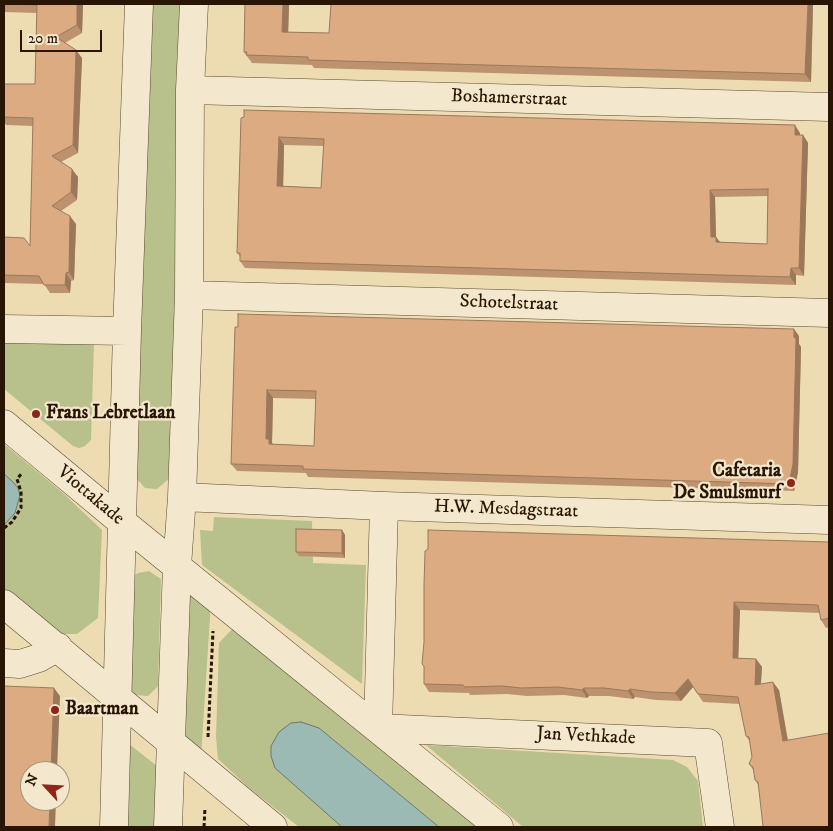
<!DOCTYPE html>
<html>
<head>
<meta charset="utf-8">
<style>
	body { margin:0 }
	#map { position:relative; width:833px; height:831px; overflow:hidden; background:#eddcb2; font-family:"IM FELL DW Pica",serif }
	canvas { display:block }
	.frame { position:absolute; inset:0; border:5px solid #291503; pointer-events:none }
	.north { position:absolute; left:20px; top:761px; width:50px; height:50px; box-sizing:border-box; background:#f3e8cd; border:1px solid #a2947c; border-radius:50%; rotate:295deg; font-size:14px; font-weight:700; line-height:20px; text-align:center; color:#291503 }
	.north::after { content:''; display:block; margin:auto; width:18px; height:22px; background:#8f2418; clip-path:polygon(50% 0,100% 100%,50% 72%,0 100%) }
	.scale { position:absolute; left:20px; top:30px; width:82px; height:22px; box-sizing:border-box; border:2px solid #291503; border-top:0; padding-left:6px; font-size:15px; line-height:18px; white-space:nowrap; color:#291503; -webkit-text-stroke:4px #f3e8cd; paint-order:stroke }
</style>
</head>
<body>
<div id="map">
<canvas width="833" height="831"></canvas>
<div class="frame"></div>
<div class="north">N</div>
<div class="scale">20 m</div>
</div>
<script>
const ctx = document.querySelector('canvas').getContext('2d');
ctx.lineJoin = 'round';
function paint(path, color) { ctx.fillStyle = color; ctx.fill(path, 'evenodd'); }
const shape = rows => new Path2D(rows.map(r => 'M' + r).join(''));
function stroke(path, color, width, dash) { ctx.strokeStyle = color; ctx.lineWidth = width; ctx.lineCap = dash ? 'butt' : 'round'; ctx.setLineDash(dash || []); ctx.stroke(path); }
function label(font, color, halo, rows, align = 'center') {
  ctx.font = font + ' "IM FELL DW Pica",serif'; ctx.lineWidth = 4.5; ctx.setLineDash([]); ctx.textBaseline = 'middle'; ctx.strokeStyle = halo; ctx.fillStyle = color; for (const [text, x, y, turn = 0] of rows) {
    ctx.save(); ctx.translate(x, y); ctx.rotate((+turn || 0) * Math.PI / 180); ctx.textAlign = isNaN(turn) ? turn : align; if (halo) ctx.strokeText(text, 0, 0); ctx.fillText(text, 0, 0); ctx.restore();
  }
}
paint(shape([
	[150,4,185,4,170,478,157,489,145,488,136,478],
	[4,339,94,342,91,440,85,446,79,448,73,446,4,389],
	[4,444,63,493,102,530,98,618,77,634,62,634,42,621,4,589,4,525,15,513,18,488,4,474],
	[214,517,312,521,313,563,366,565,362,684,202,565,200,530,213,531],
	[149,571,161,579,158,686,148,696,136,695,128,691,130,578,138,573],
	[196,591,211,602,201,756,184,736,190,596],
	[233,628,337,713,477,827,439,827,319,728,271,746,271,756,276,768,342,827,299,827,249,788,218,759,216,737,219,643],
	[129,744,157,766,161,827,123,827],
	[426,745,673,760,687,767,698,781,703,827,523,827]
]), '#b8c08c');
const water = shape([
	[4,474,13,482,18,488,20,495,15,513,4,525,4,474],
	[301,722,319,728,439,827,342,827,275,768,271,756,271,746,279,732,291,723,301,722]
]);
paint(water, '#9abab3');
stroke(water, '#6d786d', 1);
const minor = shape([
	[190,90,829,107],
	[189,295,829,313],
	[4,329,127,331],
	[4,424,122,522,499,827],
	[182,497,384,506,829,520],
	[384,506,378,728,708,743,720,827],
	[4,604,273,827],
	[4,663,20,664,39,658,58,647],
	[114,827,127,331,139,4],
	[168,827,177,566,182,497,189,295,190,90,194,4]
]);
stroke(minor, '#5a472f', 29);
stroke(shape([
	[4,528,12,522,21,508,21,492,17,479,22,473],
	[208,737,213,631],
	[204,827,205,808]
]), '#291503', 3, [4, 2.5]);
stroke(minor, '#f3e8cd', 28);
paint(shape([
	[4,4,83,4,82,33,65,43,82,58,78,153,61,162,78,177,77,200,61,211,76,224,74,280,71,281,70,293,50,293,44,284,4,283,4,237,30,246,33,126,6,125,4,121,4,84,35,84,37,13,4,12],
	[245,4,289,4,288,32,329,33,813,4,811,82,314,68,312,65,252,63,244,52],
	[241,118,800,133,800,135,803,135,808,143,804,276,796,275,796,285,245,268,240,261,240,256,237,253],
	[284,145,324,146,321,188,283,186],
	[768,196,767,244,720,242,716,237,715,197],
	[235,327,799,336,799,344,801,347,798,472,794,491,308,477,306,473,237,471,231,464],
	[273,398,316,399,314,446,273,444,272,443],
	[342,530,345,535,345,558,299,556,296,552],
	[829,542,829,627,826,628,821,620,820,613,740,610,738,658,756,659,762,667,761,684,779,690,788,740,829,827,764,827,763,826,759,786,755,780,754,771,749,764,752,757,750,742,746,736,740,704,703,702,693,687,681,701,656,700,635,697,633,699,609,696,589,696,587,698,564,695,527,696,507,694,470,695,469,693,429,692,424,684,424,667,422,664]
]), '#bd936f');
paint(shape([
	[77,4,83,4,82,33,77,25],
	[283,4,289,4,288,39,282,32],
	[808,4,813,4,811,82,805,74],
	[76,50,82,58,78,153,73,145],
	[795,125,800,133,800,143,795,135],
	[803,135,808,143,804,276,799,268],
	[279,137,284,145,283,194,277,186],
	[72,169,78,177,77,200,71,192],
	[710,190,715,197,716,239,716,237,722,245,722,250,711,237],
	[70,216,76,224,74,280,69,272],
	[791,268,796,275,796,285,790,277],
	[66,273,71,281,70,293,65,285],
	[794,329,799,336,799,344,801,347,798,472,794,491,789,484],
	[267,390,273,398,272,443,275,447,269,444,266,439],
	[342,530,345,535,345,558,342,553],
	[734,602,740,610,738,666,733,658],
	[756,659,762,667,760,693,755,685],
	[688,679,693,687,681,701,675,693],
	[773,682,779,690,789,749,783,741],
	[54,688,60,696,57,771,51,771],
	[584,688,589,696,587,698,582,690],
	[630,689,635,697,633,699,628,691],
	[50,801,56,801,55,827,49,827]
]), '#9a785a');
const building = shape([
	[4,4,77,4,77,25,56,37,76,50,73,145,52,156,72,169,71,192,52,206,70,216,69,272,66,273,65,285,44,285,39,276,4,275,4,237,24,238,30,246,33,118,4,117,4,84,35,84,37,5,4,4],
	[245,4,283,4,282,32,329,33,331,4,808,4,805,74,308,60,308,57,246,55,247,52,244,52,245,4],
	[244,110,795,125,795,135,803,135,799,268,791,268,790,277,240,261,240,253,237,253,241,118,244,117,244,110],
	[279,137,324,139,321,188,277,186,279,137],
	[768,189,767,244,716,242,716,237,711,237,710,190,768,189],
	[238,314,794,329,794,337,796,339,793,464,789,484,303,469,303,466,231,464,235,327,238,327,238,314],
	[267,390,316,391,314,446,269,444,269,439,266,439,267,390],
	[296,529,342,530,342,553,296,552,296,529],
	[428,530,829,542,829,618,821,620,818,605,734,602,733,658,756,659,755,685,773,682,783,741,829,733,829,827,765,827,763,826,758,782,755,780,753,767,749,764,752,757,749,737,746,736,738,697,698,694,688,679,675,693,651,692,630,689,628,691,604,688,584,688,582,690,558,687,521,688,502,686,465,687,463,685,424,684,424,666,422,664,424,642,424,585,425,551,428,549,428,530],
	[4,686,54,688,51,771,30,771,30,801,50,801,49,827,4,827,4,686]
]);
paint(building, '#dcab81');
stroke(building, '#9a785a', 1);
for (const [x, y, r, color] of [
	[36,414,5,"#8f2418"],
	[791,483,5,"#8f2418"],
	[55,710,5,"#8f2418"]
]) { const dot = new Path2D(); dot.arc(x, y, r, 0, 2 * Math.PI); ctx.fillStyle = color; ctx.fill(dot); stroke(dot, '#f3e8cd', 2); }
label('19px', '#291503', '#f3e8cd', [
	["Boshamerstraat",509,99,2],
	["Schotelstraat",509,304,2],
	["Viottakade",90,496,40],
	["H.W. Mesdagstraat",506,510,2],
	["Jan Vethkade",586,737,3]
]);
label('bold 19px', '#291503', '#f3e8cd', [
	["Frans Lebretlaan",46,414],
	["Cafetaria",781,472,"right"],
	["De Smulsmurf",781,494,"right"],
	["Baartman",65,710]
], 'left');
</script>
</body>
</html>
